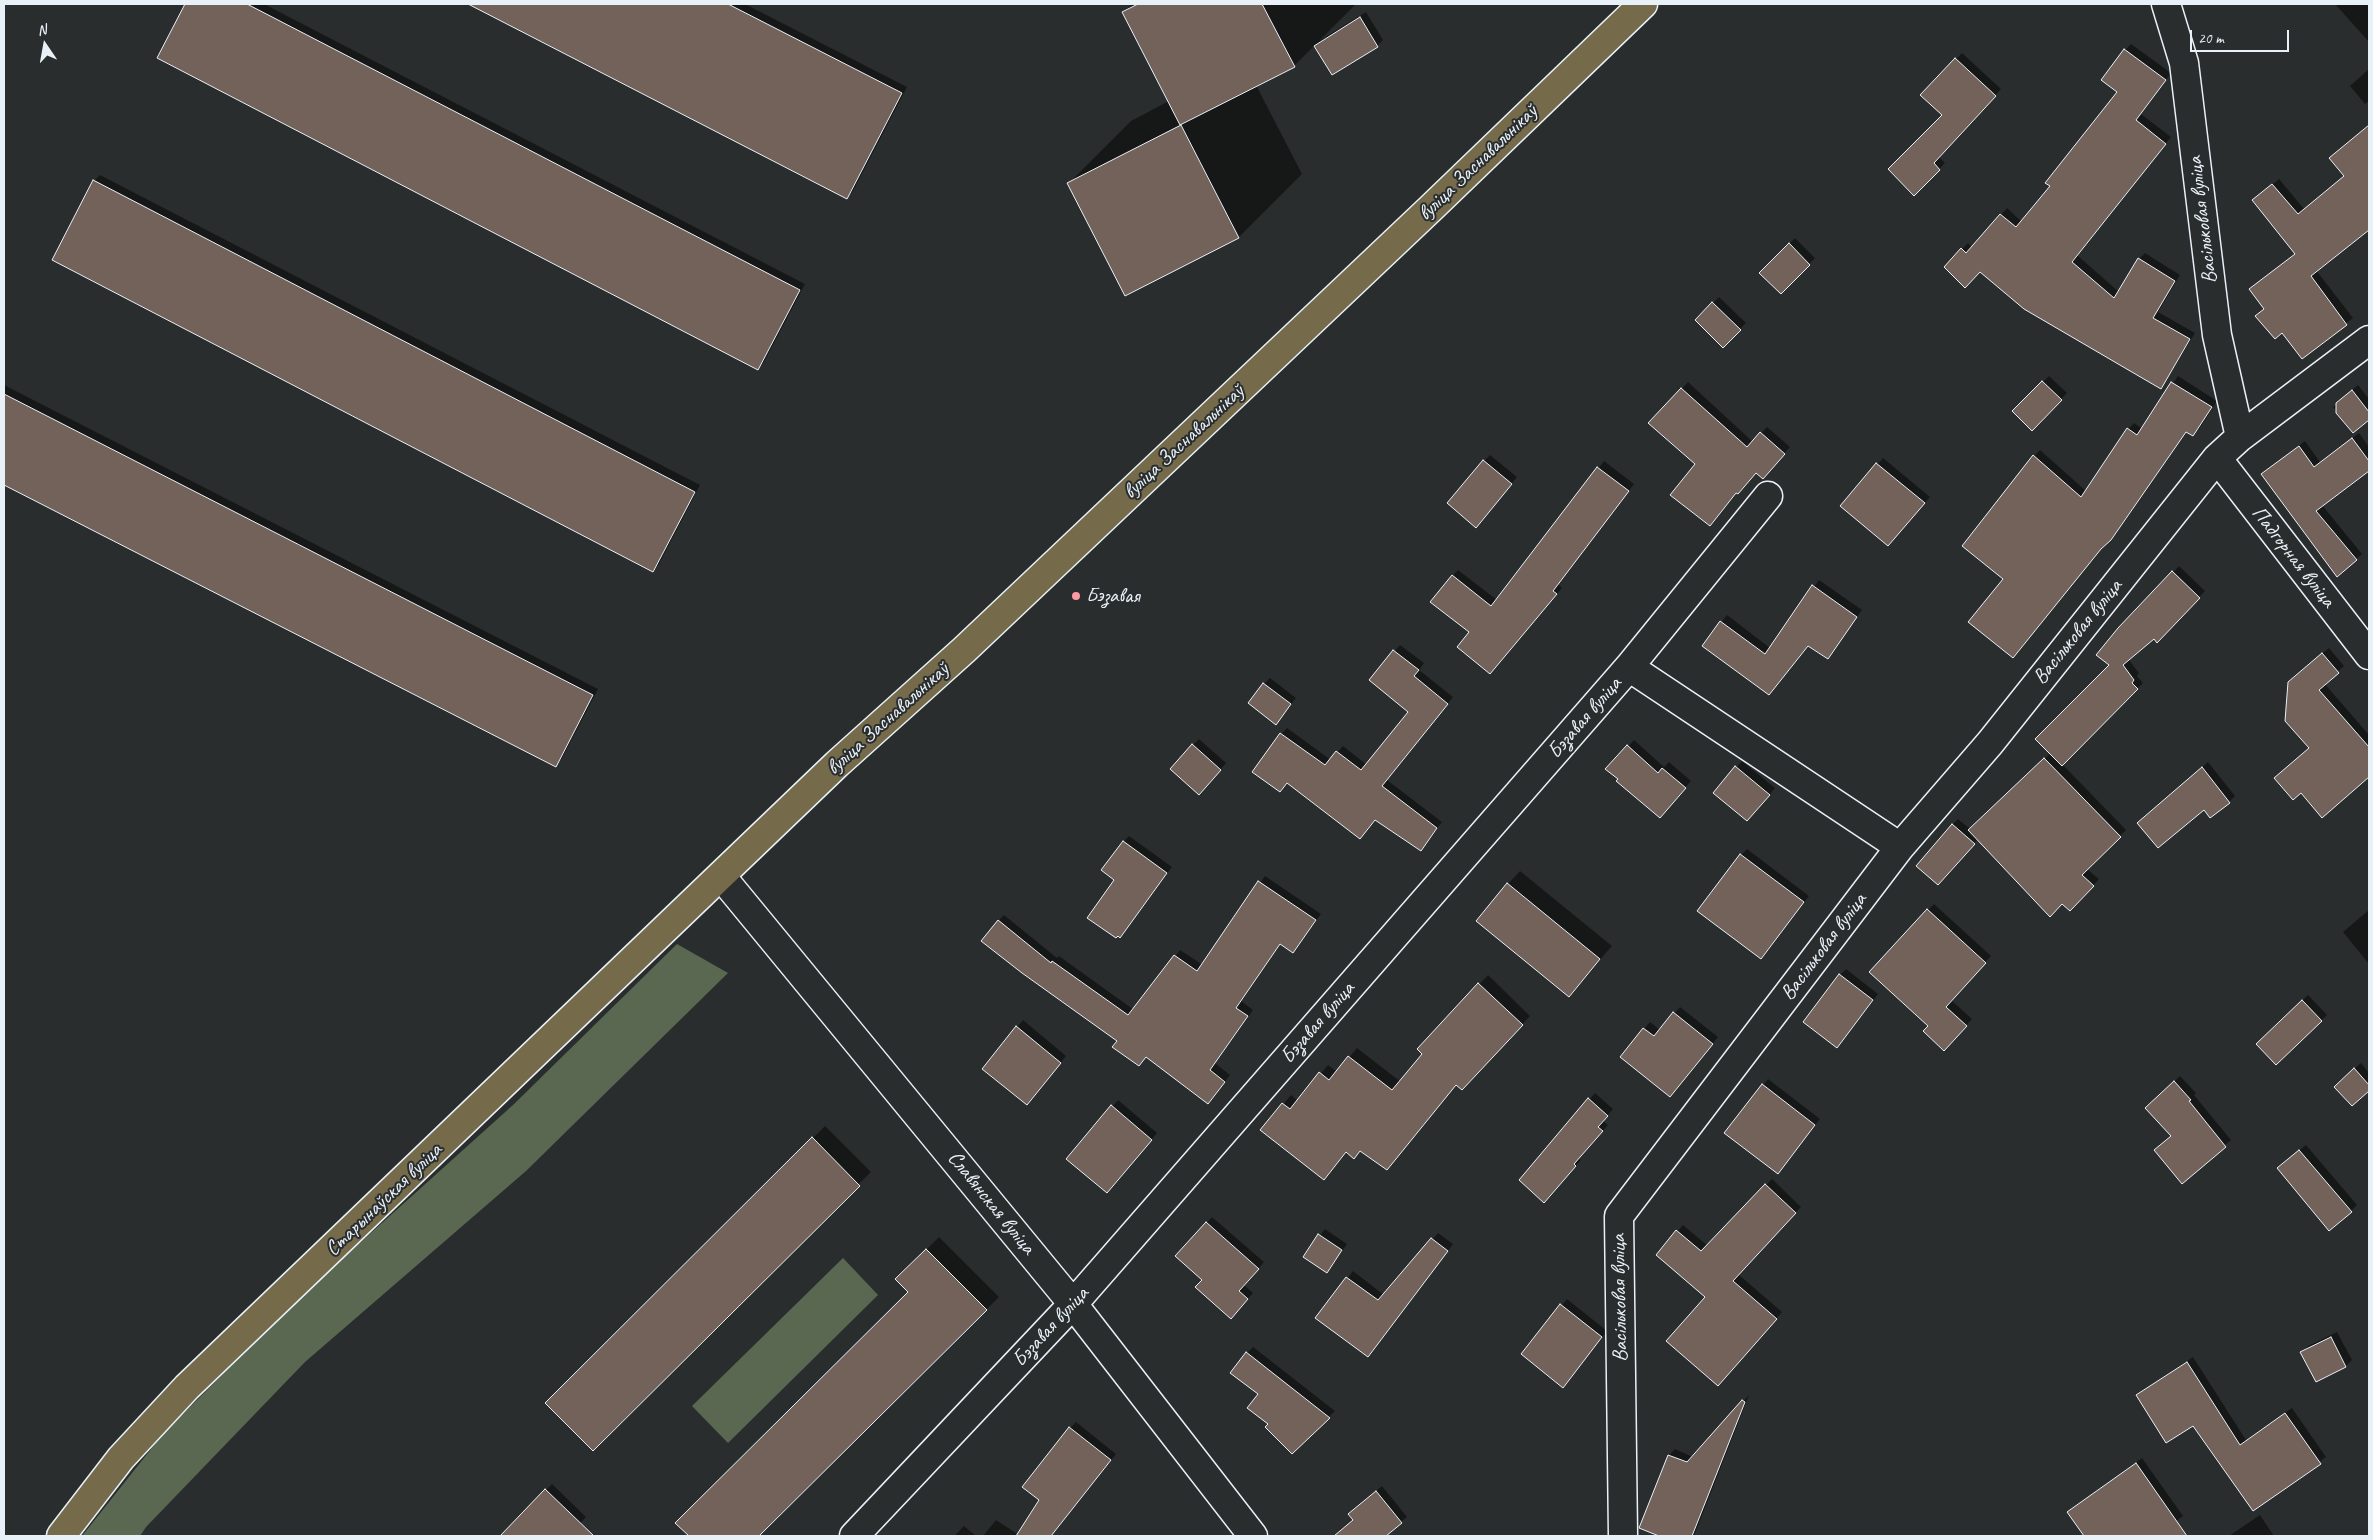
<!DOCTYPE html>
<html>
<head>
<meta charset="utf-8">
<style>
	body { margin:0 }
	#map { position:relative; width:2373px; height:1540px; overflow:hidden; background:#2a2d2e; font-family:Caveat,sans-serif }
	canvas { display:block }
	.frame { position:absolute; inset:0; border:5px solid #e8f1f8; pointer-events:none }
	.north { position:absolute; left:20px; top:20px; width:50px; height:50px; -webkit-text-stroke:4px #2a2d2e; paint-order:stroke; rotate:348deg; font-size:14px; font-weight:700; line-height:20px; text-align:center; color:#e8f1f8 }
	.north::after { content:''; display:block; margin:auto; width:18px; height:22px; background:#e8f1f8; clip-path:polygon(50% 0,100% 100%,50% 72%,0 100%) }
	.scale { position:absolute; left:2190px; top:30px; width:99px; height:22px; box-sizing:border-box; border:2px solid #e8f1f8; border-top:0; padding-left:6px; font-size:15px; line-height:18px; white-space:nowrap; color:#e8f1f8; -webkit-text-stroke:4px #2a2d2e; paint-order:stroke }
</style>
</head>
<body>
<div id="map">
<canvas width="2373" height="1540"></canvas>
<div class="frame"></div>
<div class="north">N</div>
<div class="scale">20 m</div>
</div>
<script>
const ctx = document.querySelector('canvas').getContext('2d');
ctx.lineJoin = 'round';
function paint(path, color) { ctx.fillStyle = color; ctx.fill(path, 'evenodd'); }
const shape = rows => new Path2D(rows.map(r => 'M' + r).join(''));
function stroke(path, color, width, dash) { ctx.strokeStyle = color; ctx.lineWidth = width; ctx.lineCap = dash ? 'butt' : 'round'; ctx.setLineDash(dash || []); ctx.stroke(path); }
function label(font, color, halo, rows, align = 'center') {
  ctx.font = font + ' Caveat,sans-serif'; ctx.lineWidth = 4; ctx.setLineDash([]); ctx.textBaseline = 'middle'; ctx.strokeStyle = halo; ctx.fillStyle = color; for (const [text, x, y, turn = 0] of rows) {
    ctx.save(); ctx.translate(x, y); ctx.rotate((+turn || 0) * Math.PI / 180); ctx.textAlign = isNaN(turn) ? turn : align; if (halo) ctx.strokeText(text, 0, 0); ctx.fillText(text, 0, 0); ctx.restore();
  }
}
paint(shape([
	[677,944,728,973,526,1171,305,1362,146,1527,140,1536,82,1536,163,1434,220,1377,332,1268,513,1105],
	[843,1258,878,1295,728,1443,692,1406]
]), '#5a6851');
paint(shape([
	[187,4,264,4,805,284,764,362,758,368,158,58],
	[470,4,745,4,907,87,853,191,847,197],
	[1132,4,1356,4,1319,41,1366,12,1383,40,1377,46,1332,74,1315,45,1294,66,1256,85,1302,174,1239,237,1125,295,1068,184,1131,121,1169,101,1123,13],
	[2335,4,2369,4,2369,42],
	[2131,44,2171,73,2141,114,2171,137,2077,255,2119,292,2139,259,2145,253,2180,275,2158,312,2195,333,2166,381,2160,387,1981,270,1945,266,1968,243,1972,248,2007,208,2022,222,2052,186,2119,92,2125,50],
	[1962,53,2001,89,1939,157,1945,163,1914,194,1944,115,1956,59],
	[2369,69,2369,101,2365,104,2350,86],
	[2369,125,2369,228,2316,270,2353,318,2302,358,2265,308,2296,253,2260,195,2279,179,2304,209,2346,176,2337,152],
	[100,175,700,485,659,564,653,570,53,259,94,181],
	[1795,238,1815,258,1781,292,1761,273],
	[1719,297,1746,323,1723,346,1697,320],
	[2049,376,2067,393,2032,429,2014,411],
	[2178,376,2217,401,2199,429,2193,435,2187,431,2117,532,2105,544,2004,579,2034,456,2040,450,2086,491,2128,429,2134,423,2143,429],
	[1688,382,1753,442,1767,427,1790,447,1768,471,1696,464,1650,423],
	[4,385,598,689,561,760,555,765,4,484],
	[2358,385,2369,399,2369,419,2353,432,2333,407],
	[2359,433,2369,447,2369,470,2322,505,2362,554,2356,559,2263,474,2305,441,2320,462],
	[1490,455,1517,477,1482,520,1484,461],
	[1883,458,1930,497,1894,538,1842,506],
	[1604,461,1634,484,1558,584,1562,588,1496,666,1471,632,1452,576,1458,570,1497,600],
	[2179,566,2205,591,2157,641,2154,638,2128,659,2139,673,2137,676,2143,683,2062,764,2126,830,2087,869,2099,879,2076,904,1978,839,1944,877,1952,825,1958,819,1970,829,2051,753,2111,665,2119,629],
	[1819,580,1862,610,1828,658,1809,645,1775,687,1704,645,1727,615,1770,648],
	[1400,645,1424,663,1419,670,1453,697,1387,780,1442,822,1424,845,1376,819,1360,837,1288,782,1281,734,1287,728,1331,760,1343,746,1367,765,1410,711,1371,680],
	[2329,648,2344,666,2324,683,2369,735,2369,775,2322,816,2295,676],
	[1270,678,1296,698,1276,723,1264,684],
	[1199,739,1226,763,1205,787,1193,745],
	[1634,740,1664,767,1669,762,1691,781,1660,817,1607,769],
	[1742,761,1775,788,1753,814,1714,793],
	[2208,762,2235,796,2229,802,2210,817,2204,808,2144,818],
	[1129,836,1172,867,1120,936,1116,880,1123,842],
	[1747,849,1809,896,1761,958,1741,855],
	[1520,871,1612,946,1569,995,1508,884],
	[1265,876,1321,914,1293,951,1281,943,1241,1001,1253,1010,1215,1063,1230,1075,1214,1096,1147,1056,1139,1065,1119,1041,998,921,1004,915,1057,958,1059,956,1134,1010,1180,950,1203,965],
	[1934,904,1991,956,1951,1000,1972,1019,1944,1049,1929,1026,1928,910],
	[2369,910,2369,964,2343,932],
	[1846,969,1878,994,1843,1040,1840,975],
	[1488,975,1530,1016,1470,1080,1457,1084,1395,1160,1360,1150,1347,1152,1324,1179,1262,1130,1291,1095,1298,1101,1328,1065,1337,1072,1357,1048,1401,1082,1424,1053,1419,1049],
	[2308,995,2327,1015,2276,1064,2257,1044],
	[1680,1007,1718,1037,1675,1089,1622,1056,1650,1022,1660,1030],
	[1023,1020,1066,1056,1033,1098,983,1069],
	[2361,1063,2369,1073,2369,1089,2352,1105,2341,1081],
	[2180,1076,2196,1093,2194,1095,2231,1140,2183,1183,2172,1136,2147,1108],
	[1768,1079,1820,1119,1784,1166,1763,1085],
	[1595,1093,1613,1109,1603,1121,1608,1125,1579,1158,1581,1160,1550,1195,1520,1180],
	[1118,1100,1157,1133,1113,1186,1068,1159],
	[825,1126,871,1172,593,1449,547,1403],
	[2306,1145,2357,1205,2351,1211,2284,1163],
	[1772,1179,1801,1207,1738,1274,1782,1312,1724,1378,1707,1297,1657,1255,1683,1225,1708,1246],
	[1212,1217,1264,1262,1244,1285,1253,1293,1237,1311,1177,1256],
	[1325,1229,1347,1244,1327,1272,1304,1256],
	[1438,1233,1453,1244,1368,1356,1317,1318,1353,1271,1384,1295],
	[939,1237,999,1297,758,1536,690,1536,677,1523,909,1292,897,1279],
	[1567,1299,1607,1331,1569,1380,1523,1354],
	[2337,1332,2352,1360,2346,1366,2316,1381,2302,1352,2308,1346],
	[1253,1347,1335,1411,1292,1452,1270,1424,1247,1353],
	[2193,1357,2246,1440,2292,1408,2326,1457,2254,1510,2193,1424,2137,1395],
	[1749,1395,1694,1536,1663,1536,1640,1527,1669,1455,1675,1449,1693,1457],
	[1076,1422,1116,1454,1051,1536,983,1536,996,1520,1019,1535,1041,1500,1070,1428],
	[2142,1458,2183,1516,2157,1536,2085,1536,2068,1512],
	[552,1484,586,1517,568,1536,502,1536],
	[1382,1486,1407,1517,1384,1536,1341,1536,1339,1534,1354,1520,1356,1508],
	[2260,1515,2274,1536,2229,1536,2232,1534],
	[964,1526,976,1536,954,1536]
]), '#0007');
const building = shape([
	[185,4,247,4,800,290,758,370,157,58,185,4],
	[468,4,728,4,902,93,847,199,468,4],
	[1138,4,1262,4,1295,67,1180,125,1122,12,1138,4],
	[1360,17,1378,47,1332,75,1314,46,1360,17],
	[2124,49,2166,80,2136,120,2166,144,2072,262,2114,298,2138,258,2175,281,2153,318,2190,339,2161,389,2024,309,1980,272,1965,288,1944,267,1961,248,1966,253,2000,214,2016,227,2050,186,2045,183,2117,92,2101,80,2124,49],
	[1955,58,1996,96,1934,163,1940,170,1914,196,1888,169,1942,115,1920,95,1955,58],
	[1181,125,1239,238,1125,296,1067,183,1181,125],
	[2369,125,2369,230,2311,276,2347,325,2302,359,2282,333,2275,339,2255,316,2264,309,2249,289,2295,254,2252,200,2272,184,2298,214,2344,176,2329,158,2369,125],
	[93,180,695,492,653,572,52,260,93,180],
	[1789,243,1810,265,1781,294,1759,273,1789,243],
	[1712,302,1741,330,1723,348,1695,320,1712,302],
	[2042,381,2062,400,2032,431,2012,411,2042,381],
	[2171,382,2212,407,2193,436,2186,432,2111,540,2101,549,2013,658,1968,622,2003,579,1962,546,2033,455,2081,497,2127,428,2137,435,2171,382],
	[1681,388,1747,447,1760,432,1785,454,1763,479,1756,473,1738,494,1736,493,1710,526,1670,495,1695,464,1648,423,1681,388],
	[2352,390,2369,412,2369,420,2353,433,2336,413,2336,403,2352,390],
	[4,394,593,695,556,767,4,485,4,394],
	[2352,438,2369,461,2369,471,2316,511,2357,560,2337,577,2261,474,2299,446,2314,467,2352,438],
	[1483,460,1512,484,1476,528,1447,503,1483,460],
	[1876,463,1925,503,1888,546,1840,506,1876,463],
	[1597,467,1629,491,1553,591,1557,594,1490,674,1457,647,1469,632,1430,602,1452,575,1491,606,1597,467],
	[2172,571,2200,598,2157,643,2154,639,2123,665,2134,680,2132,683,2138,689,2062,766,2035,739,2109,665,2096,655,2118,628,2172,571],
	[1812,585,1857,617,1828,659,1808,646,1769,695,1702,646,1720,621,1765,654,1812,585],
	[1393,650,1419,670,1414,676,1448,704,1382,786,1437,828,1421,851,1375,820,1360,839,1287,783,1280,792,1252,772,1280,733,1325,765,1336,751,1361,770,1408,712,1369,680,1393,650],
	[2322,653,2339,673,2319,690,2369,747,2369,777,2322,818,2301,793,2293,800,2274,778,2309,748,2285,721,2288,682,2322,653],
	[1263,683,1291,704,1276,725,1248,703,1263,683],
	[1192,744,1221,770,1199,795,1170,769,1192,744],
	[1627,745,1658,773,1662,768,1686,788,1660,818,1616,781,1618,779,1605,769,1627,745],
	[2044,758,2121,837,2082,875,2094,886,2070,911,2062,904,2050,917,1968,830,2044,758],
	[1735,766,1770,795,1747,821,1713,793,1735,766],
	[2202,767,2230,803,2210,818,2204,810,2158,848,2137,823,2202,767],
	[1952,824,1975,844,1938,885,1916,866,1952,824],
	[1123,841,1167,873,1120,938,1118,936,1116,938,1087,918,1114,880,1101,870,1123,841],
	[1740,854,1804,902,1761,959,1697,911,1740,854],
	[1258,881,1316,920,1293,953,1280,944,1236,1008,1248,1016,1210,1070,1225,1082,1208,1104,1146,1057,1139,1066,1112,1047,1117,1041,1022,973,981,941,998,920,1051,963,1052,961,1128,1015,1174,955,1197,971,1258,881],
	[1507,883,1600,959,1569,997,1476,921,1507,883],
	[1927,909,1986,963,1946,1007,1967,1026,1944,1051,1923,1031,1928,1026,1869,972,1927,909],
	[1839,974,1873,1000,1837,1048,1803,1022,1839,974],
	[1478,983,1523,1025,1462,1090,1456,1085,1387,1170,1360,1151,1354,1159,1346,1152,1324,1180,1260,1130,1282,1103,1290,1109,1319,1072,1329,1080,1348,1056,1392,1090,1422,1054,1417,1049,1478,983],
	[2302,1000,2322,1021,2276,1065,2256,1044,2302,1000],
	[1673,1012,1713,1044,1670,1097,1620,1057,1643,1028,1654,1036,1673,1012],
	[1016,1026,1061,1063,1027,1105,982,1069,1016,1026],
	[2354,1068,2369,1085,2369,1091,2352,1106,2334,1087,2354,1068],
	[2174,1081,2191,1100,2189,1101,2226,1147,2182,1184,2154,1150,2171,1136,2145,1108,2174,1081],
	[1762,1084,1815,1125,1778,1174,1724,1133,1762,1084],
	[1588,1098,1608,1116,1598,1127,1603,1131,1574,1164,1576,1166,1544,1203,1519,1180,1588,1098],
	[1111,1105,1152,1140,1107,1193,1066,1159,1111,1105],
	[812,1137,860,1186,593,1451,545,1403,812,1137],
	[2299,1150,2352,1212,2329,1231,2277,1168,2299,1150],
	[1765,1184,1796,1213,1733,1281,1777,1319,1718,1386,1666,1341,1705,1297,1656,1255,1676,1230,1701,1251,1765,1184],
	[1206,1222,1259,1269,1239,1291,1248,1299,1231,1319,1195,1287,1202,1280,1175,1256,1206,1222],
	[1318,1234,1342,1250,1327,1273,1303,1257,1318,1234],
	[1431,1238,1448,1251,1368,1357,1315,1318,1346,1277,1378,1300,1431,1238],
	[926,1249,987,1310,759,1536,689,1536,675,1523,908,1292,895,1279,926,1249],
	[1560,1304,1602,1337,1563,1388,1521,1354,1560,1304],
	[2331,1337,2346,1367,2316,1382,2300,1352,2331,1337],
	[1246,1352,1330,1418,1292,1454,1265,1427,1268,1424,1247,1408,1258,1394,1230,1373,1246,1352],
	[2187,1362,2240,1445,2285,1413,2321,1464,2253,1511,2193,1426,2166,1443,2136,1395,2187,1362],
	[1742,1400,1745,1402,1692,1536,1659,1536,1639,1528,1668,1455,1687,1462,1742,1400],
	[1069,1427,1111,1460,1051,1536,1016,1536,1039,1500,1022,1487,1069,1427],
	[2136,1463,2187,1536,2084,1536,2067,1512,2136,1463],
	[545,1489,594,1536,500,1536,545,1489],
	[1376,1491,1402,1523,1386,1536,1334,1536,1353,1520,1348,1514,1376,1491]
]);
paint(building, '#726259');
stroke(building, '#e8f1f8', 1);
const minor = shape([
	[2166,4,2184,63,2217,335,2240,437],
	[2217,458,2369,655],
	[1629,667,1900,847],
	[721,876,1073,1304,1253,1536],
	[854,1536,1073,1304,1629,667,1768,496],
	[1623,1536,1619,1216,1900,847,1990,743,2217,458,2240,437,2369,340]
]);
const major = shape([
	[61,1536,121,1458,187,1387,837,764,964,650,1430,209,1643,4]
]);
stroke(minor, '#e8f1f8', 31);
stroke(major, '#e8f1f8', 31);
stroke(minor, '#2a2d2e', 28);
stroke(major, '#756b4b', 28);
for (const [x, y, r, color] of [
	[1076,596,5,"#ff9aa2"]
]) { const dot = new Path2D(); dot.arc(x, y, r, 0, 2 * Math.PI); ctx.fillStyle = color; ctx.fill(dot); stroke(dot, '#2a2d2e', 2); }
label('21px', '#e8f1f8', '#2a2d2e', [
	["вуліца Заснавальнікаў",1478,163,-44],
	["Васільковая вуліца",2203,220,-97],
	["вуліца Заснавальнікаў",1184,442,-43],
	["Падгорная вуліца",2293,557,52],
	["Васільковая вуліца",2078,632,-51],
	["Бэзавая вуліца",1585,718,-49],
	["вуліца Заснавальнікаў",888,719,-42],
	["Васільковая вуліца",1824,947,-53],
	["Бэзавая вуліца",1318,1023,-49],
	["Старынаўская вуліца",384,1200,-44],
	["Славянская вуліца",991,1203,51],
	["Васільковая вуліца",1620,1298,-91],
	["Бэзавая вуліца",1051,1327,-47]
]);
label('21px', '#e8f1f8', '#2a2d2e', [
	["Бэзавая",1086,596]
], 'left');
</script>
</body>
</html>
